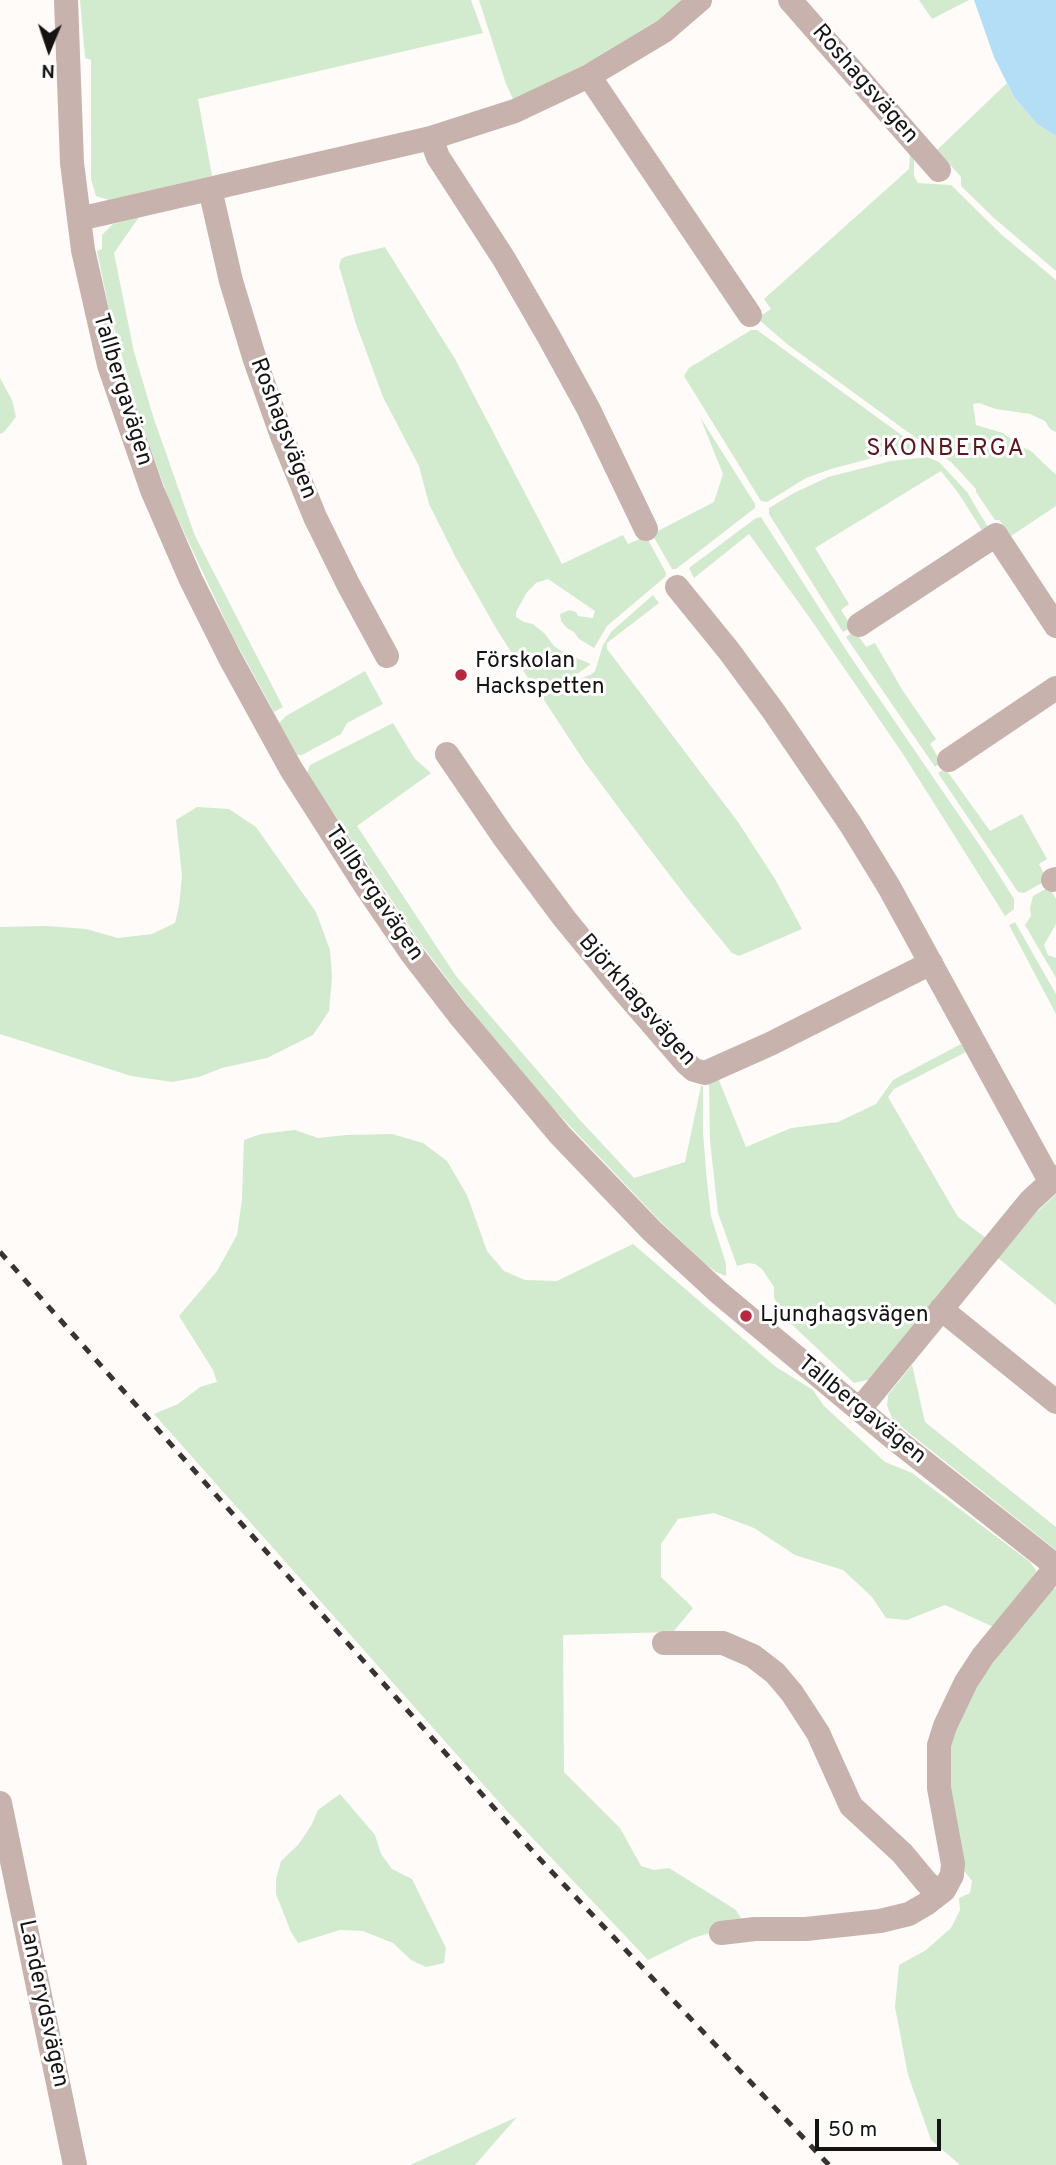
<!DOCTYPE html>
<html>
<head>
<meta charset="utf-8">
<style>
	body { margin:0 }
	#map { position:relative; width:1056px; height:2165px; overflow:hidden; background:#fefbf9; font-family:Overpass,sans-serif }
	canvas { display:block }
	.north { position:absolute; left:14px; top:14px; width:70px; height:70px; -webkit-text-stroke:5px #fff; paint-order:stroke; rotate:182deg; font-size:19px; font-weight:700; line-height:28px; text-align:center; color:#161413 }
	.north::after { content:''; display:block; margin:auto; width:24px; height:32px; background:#161413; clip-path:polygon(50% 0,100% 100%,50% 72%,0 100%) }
	.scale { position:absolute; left:815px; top:2119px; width:126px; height:32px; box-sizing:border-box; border:4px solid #161413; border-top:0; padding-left:9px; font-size:21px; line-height:24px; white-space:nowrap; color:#161413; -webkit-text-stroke:5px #fff; paint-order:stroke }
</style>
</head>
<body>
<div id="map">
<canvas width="1056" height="2165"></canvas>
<div class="north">N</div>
<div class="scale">50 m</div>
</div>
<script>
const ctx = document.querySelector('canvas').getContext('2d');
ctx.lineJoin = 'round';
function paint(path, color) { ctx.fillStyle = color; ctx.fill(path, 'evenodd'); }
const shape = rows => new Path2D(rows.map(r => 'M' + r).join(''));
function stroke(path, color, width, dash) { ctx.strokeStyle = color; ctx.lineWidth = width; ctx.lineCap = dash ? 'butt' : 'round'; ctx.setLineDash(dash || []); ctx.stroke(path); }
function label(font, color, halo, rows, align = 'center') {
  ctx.font = font + ' Overpass,sans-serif'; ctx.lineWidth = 6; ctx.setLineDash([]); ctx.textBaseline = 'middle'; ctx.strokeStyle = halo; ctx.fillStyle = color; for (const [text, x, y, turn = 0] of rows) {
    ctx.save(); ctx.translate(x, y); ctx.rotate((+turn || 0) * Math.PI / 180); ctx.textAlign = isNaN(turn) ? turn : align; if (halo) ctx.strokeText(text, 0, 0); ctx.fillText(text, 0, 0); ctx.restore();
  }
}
paint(shape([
	[80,0,471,0,483,33,198,99,212,176,109,200,96,196,91,179,91,60,85,58],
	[479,0,686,0,654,25,613,50,514,101,506,84],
	[919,0,969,0,932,19],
	[1007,83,1014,97,1037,124,1056,136,1056,271,994,218,961,186,961,177,937,150],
	[910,153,914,159,914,176,918,183,951,185,1002,235,1056,280,1056,432,1050,429,1045,421,1030,414,996,409,979,403,973,404,976,425,1003,433,1020,446,1031,451,1056,475,1056,506,1011,536,999,520,995,520,976,492,976,489,951,462,927,446,787,344,757,318,771,309,764,299,909,169],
	[139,217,114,253,134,352,153,416,195,536,283,707,274,712,233,637,169,500,139,416,110,314,97,251,102,249,102,235,113,224],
	[385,247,455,359,562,564,623,535,628,544,646,536,666,573,665,577,607,626,594,648,579,639,574,632,567,628,561,621,560,614,570,610,576,612,578,616,593,618,595,611,548,579,536,583,527,592,516,612,516,617,524,622,533,624,545,634,554,646,564,653,591,664,577,674,543,686,534,685,530,681,497,630,456,558,429,504,419,466,383,397,356,324,339,266,341,259,347,256],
	[751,330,757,330,918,447,917,450,872,458,831,469,806,478,767,502,761,501,684,376,689,368],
	[0,378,12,400,16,417,4,432,0,434],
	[700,417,755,504,755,508,676,569,672,569,652,534,714,502,723,474],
	[927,457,939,462,967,492,989,529,983,532,959,494,941,471,815,548,849,604,841,610,852,627,843,632,769,514,769,508,794,493,828,477,891,461],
	[761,517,850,656,987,856,1014,899,1014,909,1005,916,903,754,807,614,749,534,694,578,689,568,756,518],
	[653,595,659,603,607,643,607,649,738,822,775,879,802,929,739,956,732,953,691,903,636,831,584,761,544,700,544,694,547,693,592,674,595,671,603,645,612,631],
	[855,631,866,647,875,643,903,691,936,739,930,744,941,762,935,767,846,637],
	[365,671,383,704,347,723,341,734,302,755,297,755,279,723,286,716],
	[393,723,415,759,431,773,357,826,456,976,579,1119,634,1178,685,1162,701,1086,703,1086,703,1133,707,1182,711,1216,726,1264,726,1276,716,1272,705,1264,659,1220,550,1105,476,1017,421,944,307,773,310,765],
	[945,768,990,831,1022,814,1047,859,1039,864,1047,880,1024,893,1018,892,938,773],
	[197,807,229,809,256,827,316,912,330,950,332,977,329,1011,313,1035,267,1058,222,1068,199,1077,172,1082,131,1076,0,1034,0,927,48,926,86,929,118,938,152,934,175,923,179,906,182,876,176,820],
	[1049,887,1056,899,1056,924,1044,945,1048,955,1056,958,1056,978,1025,925,1031,916,1030,908,1033,896],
	[1015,922,1056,994,1056,1014,1009,925],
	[961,1044,966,1052,894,1089,888,1097,958,1217,986,1238,871,1379,854,1383,787,1320,774,1298,774,1287,762,1269,755,1264,748,1263,737,1266,718,1213,710,1141,709,1082,718,1078,746,1147,791,1128,838,1122,876,1104,893,1080],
	[295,1130,318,1138,346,1135,392,1134,423,1143,447,1161,467,1195,487,1251,504,1271,525,1280,557,1281,633,1244,776,1367,813,1390,824,1406,885,1462,912,1473,1030,1562,1036,1570,1036,1579,996,1628,945,1605,907,1620,886,1618,872,1597,843,1570,795,1555,754,1528,714,1513,678,1519,661,1544,661,1577,693,1608,673,1632,563,1635,564,1772,620,1828,641,1866,654,1870,669,1868,736,1910,744,1923,693,1938,648,1960,506,1810,154,1414,178,1404,200,1387,217,1382,213,1370,179,1316,217,1271,237,1235,242,1199,244,1140,261,1134],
	[1056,1194,1056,1305,998,1258,1036,1213],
	[912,1365,925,1422,1056,1527,1056,1550,893,1420,887,1406,888,1395],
	[1056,1588,1056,2165,960,2165,931,2140,908,2075,895,2007,899,1965,926,1950,951,1928,960,1910,959,1898,970,1893,972,1881,963,1869,949,1810,947,1752,965,1700,1047,1591],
	[340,1794,375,1835,381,1854,392,1869,412,1879,446,1948,444,1963,426,1967,411,1960,393,1943,363,1931,340,1930,298,1943,291,1932,276,1894,276,1879,281,1861,298,1845,311,1826,318,1810],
	[517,2117,475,2165,410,2165]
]), '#d2ebce');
paint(shape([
	[974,0,1056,0,1056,136,1037,124,1014,97,994,57]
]), '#b3def6');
stroke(shape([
	[66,0,72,163,83,250,109,365,152,490,191,580,230,658,291,769,365,885,412,954,459,1015,560,1135,651,1230,718,1292,891,1436,1056,1566],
	[790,0,939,170],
	[589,76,750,315],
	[431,138,438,157,504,259,549,337,588,408,646,529],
	[210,189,231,281,255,360,282,436,315,517,348,584,387,656],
	[79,219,431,138,515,111,589,76,664,31,700,0],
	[677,587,729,651,774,712,851,825,889,887,1050,1181],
	[859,625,996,535,1056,626],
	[447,754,503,836,564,918,622,989,686,1063,694,1070,705,1073,770,1044,931,963],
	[949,760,1056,688],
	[1053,880,1056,879],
	[941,1309,1056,1402],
	[859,1410,1030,1201,1056,1177],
	[664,1643,723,1643,753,1656,775,1673,792,1693,818,1733,851,1806,902,1853,927,1883,934,1888,944,1890],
	[0,1803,75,2165],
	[721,1933,755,1929,806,1929,880,1921,909,1914,926,1904,944,1890,952,1875,953,1864,939,1788,939,1745,945,1726,966,1682,983,1656,1056,1567]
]), '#c7b2ad', 24);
stroke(shape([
	[0,1252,536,1855,829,2165]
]), '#373433', 5, [9, 9]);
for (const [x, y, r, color] of [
	[461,675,7,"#b8273e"],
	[746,1316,7,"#b8273e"]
]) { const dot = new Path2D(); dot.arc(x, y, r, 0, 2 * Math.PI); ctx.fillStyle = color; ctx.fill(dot); stroke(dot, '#fff', 2.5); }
label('23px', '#161413', '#fff', [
	["Roshagsvägen",864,85,49],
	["Tallbergavägen",121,390,73],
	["Roshagsvägen",282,429,69],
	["Tallbergavägen",373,894,56],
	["Björkhagsvägen",636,1001,49],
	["Tallbergavägen",861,1411,39],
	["Landerydsvägen",42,2004,78]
]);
label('23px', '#161413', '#fff', [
	["Förskolan",475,662],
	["Hackspetten",475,688],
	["Ljunghagsvägen",760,1316]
], 'left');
ctx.letterSpacing = '2px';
label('24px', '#5c161f', '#fff', [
	["SKONBERGA",946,450]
]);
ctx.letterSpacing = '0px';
</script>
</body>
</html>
